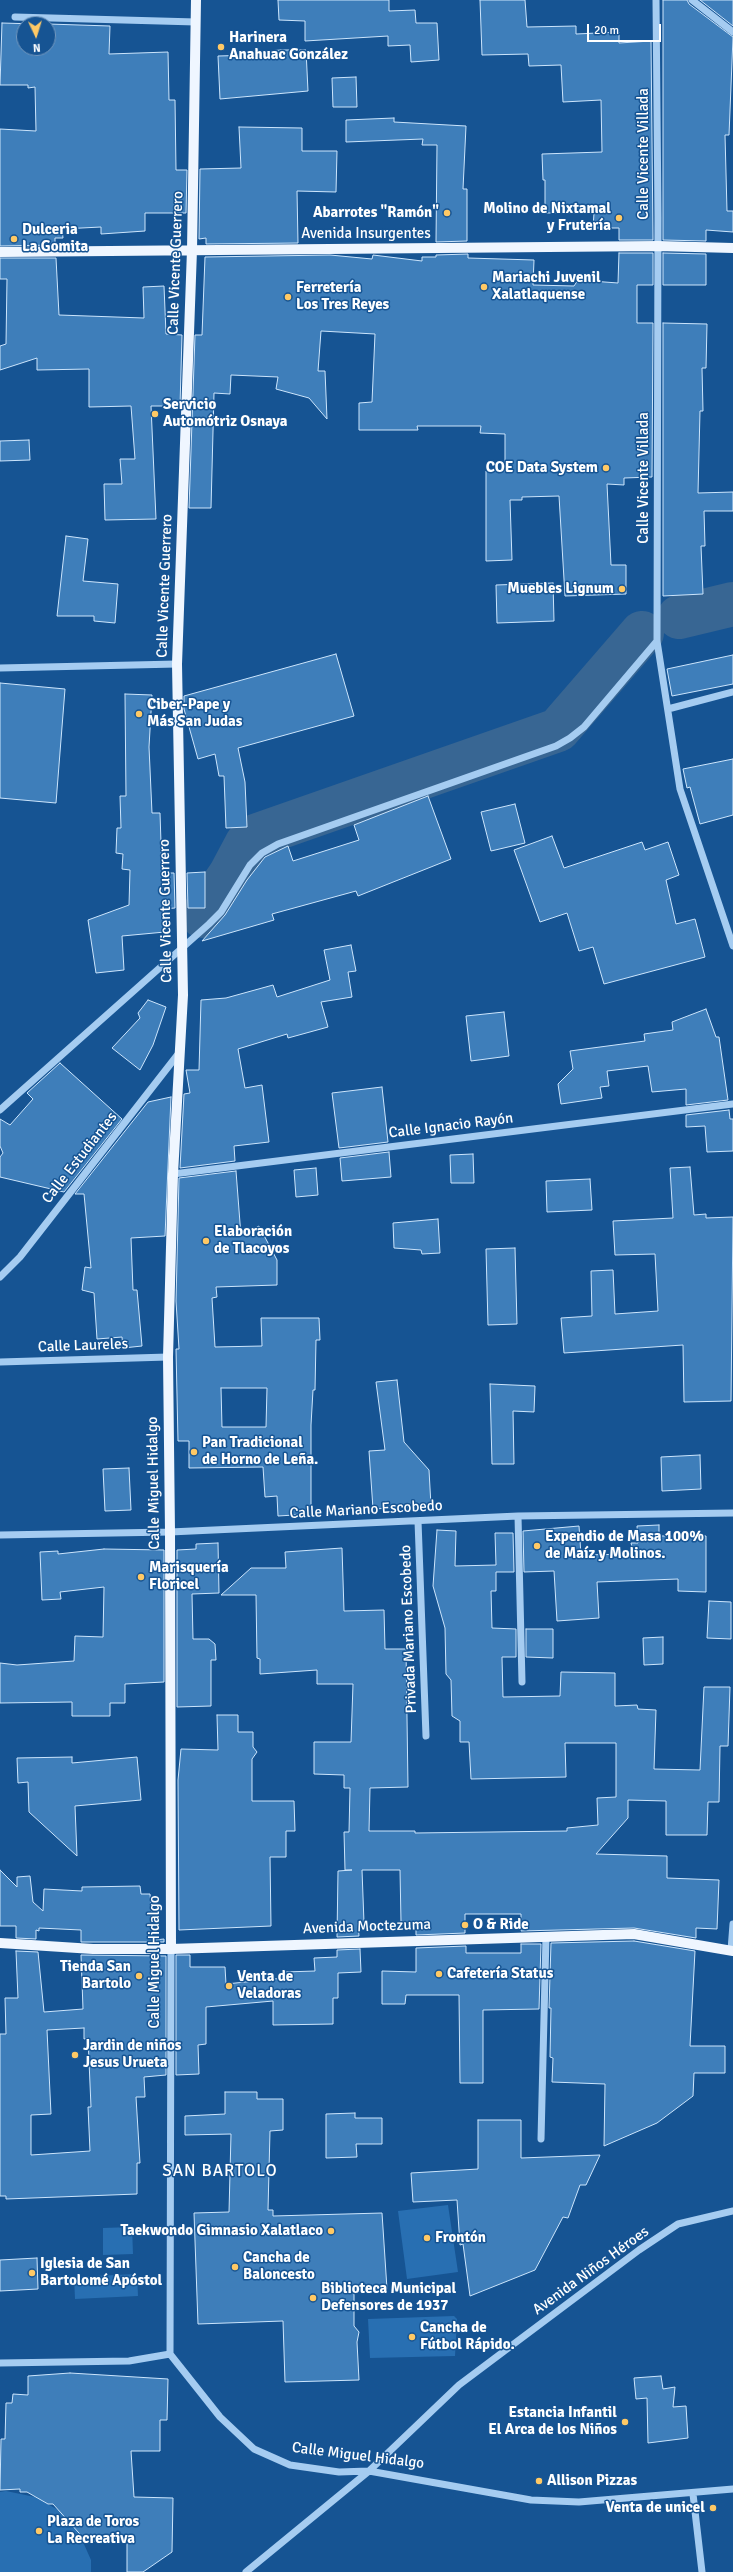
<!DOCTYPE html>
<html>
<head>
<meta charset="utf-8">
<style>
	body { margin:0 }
	#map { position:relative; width:733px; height:2572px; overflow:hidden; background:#165493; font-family:Signika,sans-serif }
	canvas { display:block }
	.north { position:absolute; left:16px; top:16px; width:40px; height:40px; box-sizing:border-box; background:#165493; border:1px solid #7398be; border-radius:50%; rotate:176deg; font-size:11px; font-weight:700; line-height:16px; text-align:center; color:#fff }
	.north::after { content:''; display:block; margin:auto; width:14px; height:18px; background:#ffc965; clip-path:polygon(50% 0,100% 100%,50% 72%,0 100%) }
	.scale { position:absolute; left:587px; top:24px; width:74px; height:18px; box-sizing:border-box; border:2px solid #fff; border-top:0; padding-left:5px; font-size:12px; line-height:14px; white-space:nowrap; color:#fff; -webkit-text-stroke:3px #165493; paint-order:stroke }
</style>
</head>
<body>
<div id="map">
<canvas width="733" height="2572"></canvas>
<div class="north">N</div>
<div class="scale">20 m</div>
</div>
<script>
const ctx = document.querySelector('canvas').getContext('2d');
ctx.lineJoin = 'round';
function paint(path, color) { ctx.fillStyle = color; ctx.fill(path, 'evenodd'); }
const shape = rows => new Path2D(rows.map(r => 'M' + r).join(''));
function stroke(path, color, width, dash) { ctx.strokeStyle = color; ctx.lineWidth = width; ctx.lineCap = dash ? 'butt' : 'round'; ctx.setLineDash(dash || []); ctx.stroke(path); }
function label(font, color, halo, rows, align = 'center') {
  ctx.font = font + ' Signika,sans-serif'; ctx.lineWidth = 3; ctx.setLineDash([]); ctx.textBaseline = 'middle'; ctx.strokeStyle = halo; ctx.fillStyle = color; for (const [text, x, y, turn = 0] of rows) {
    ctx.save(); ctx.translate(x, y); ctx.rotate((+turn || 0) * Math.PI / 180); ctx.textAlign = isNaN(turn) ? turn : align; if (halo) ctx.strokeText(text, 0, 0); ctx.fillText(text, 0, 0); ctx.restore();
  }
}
paint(shape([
	[448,2205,458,2272,407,2279,398,2211],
	[132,2227,133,2254,103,2255,103,2228],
	[137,2274,138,2296,75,2299,74,2277],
	[454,2316,457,2319,455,2356,370,2358,368,2319],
	[6,2491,35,2497,60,2511,79,2533,91,2560,91,2572,0,2572,0,2492]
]), '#286fb2');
stroke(shape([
	[679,617,733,604],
	[202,916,230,875,247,843,255,836,558,730,642,633]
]), '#386693', 44);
const building = shape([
	[278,0,389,0,389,11,415,10,416,23,437,23,439,60,411,62,410,45,388,46,388,36,305,41,305,21,279,20,278,0],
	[480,0,525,0,527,27,576,26,576,34,619,32,619,43,651,41,653,240,619,240,619,228,593,228,594,213,545,213,545,180,543,180,542,154,602,152,601,100,563,102,561,65,529,66,528,54,482,55,480,0],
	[663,0,687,0,689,4,733,37,729,135,725,135,727,211,733,211,733,232,706,230,706,241,663,240,663,0],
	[700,0,733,0,733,26,700,0],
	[2,23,36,24,24,24,24,48,48,48,48,24,110,26,109,54,168,52,169,100,175,100,176,170,187,170,186,213,145,213,145,231,101,234,101,227,62,229,63,238,55,238,55,245,0,246,0,129,36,131,35,87,28,88,28,85,0,85,2,23],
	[281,50,306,50,308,91,220,99,218,56,254,55,254,52,281,50],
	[356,77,357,107,333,107,332,78,356,77],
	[394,118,394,122,466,126,463,189,467,189,467,241,436,242,437,145,422,145,423,139,346,142,346,120,394,118],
	[239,127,302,128,302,151,337,151,336,192,297,191,298,243,206,244,206,238,199,239,200,169,241,168,239,127],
	[619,253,653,253,653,285,637,285,637,323,653,323,652,477,624,478,624,485,607,484,611,565,626,565,626,594,565,596,559,496,522,497,522,500,510,500,512,560,486,561,486,471,505,471,505,434,480,433,481,426,417,426,418,430,359,430,359,403,372,402,375,334,321,331,318,371,325,371,327,419,309,398,276,389,278,377,231,375,230,394,214,393,211,508,189,508,195,335,202,335,205,257,330,255,372,259,373,255,422,261,422,257,436,257,436,255,468,254,468,258,534,260,533,285,574,286,578,280,618,283,619,253],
	[663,253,706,254,706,285,663,285,663,253],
	[0,258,56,258,59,315,144,318,143,287,164,286,166,334,182,335,180,406,151,406,156,519,105,520,104,484,122,484,120,459,135,459,131,406,89,407,89,369,37,370,37,358,0,370,0,346,6,344,7,279,0,279,0,258],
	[663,323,707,324,706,368,702,368,703,411,700,411,698,493,733,492,733,511,704,511,705,546,701,546,703,594,663,596,663,323],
	[29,440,30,460,0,461,0,441,29,440],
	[66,536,88,539,83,581,118,584,115,623,94,621,94,616,57,616,66,536],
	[553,583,554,621,497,623,496,585,553,583],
	[336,654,354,716,238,748,245,782,247,827,226,828,224,776,219,776,215,754,198,759,184,709,184,696,336,654],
	[733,655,733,684,672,696,667,669,733,655],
	[0,683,65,689,56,803,0,798,0,683],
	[125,694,152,695,149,747,152,813,160,813,162,873,174,873,175,908,162,909,165,932,122,936,124,970,96,973,88,920,129,905,130,870,122,869,123,854,116,853,117,828,121,828,120,796,126,796,125,694],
	[733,759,733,815,700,824,690,787,687,788,683,769,733,759],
	[428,796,451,859,358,896,356,891,272,914,274,920,202,941,225,915,247,880,265,857,288,846,293,861,359,840,354,825,428,796],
	[515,804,525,843,491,851,481,812,515,804],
	[552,836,564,868,642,842,645,850,668,842,679,875,666,880,676,924,695,919,705,957,604,984,593,947,579,951,567,913,540,922,514,850,552,836],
	[205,872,205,908,188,908,187,873,205,872],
	[351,945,356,971,348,972,352,997,321,1002,328,1027,288,1038,287,1034,238,1049,245,1088,262,1085,269,1142,234,1146,235,1161,180,1168,184,1094,190,1093,186,1070,199,1070,201,1000,226,998,273,985,277,997,330,980,324,950,351,945],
	[148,1000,166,1007,153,1045,140,1070,112,1048,140,1018,138,1013,148,1000],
	[706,1009,716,1037,719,1037,728,1100,686,1105,686,1089,652,1092,648,1066,607,1071,609,1086,600,1087,602,1098,561,1104,558,1084,573,1069,570,1051,645,1041,644,1034,673,1030,672,1022,706,1009],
	[504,1012,509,1056,471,1061,466,1016,504,1012],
	[60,1063,122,1119,64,1192,0,1177,0,1157,3,1153,0,1146,0,1119,10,1125,33,1099,27,1093,60,1063],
	[382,1087,388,1142,339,1148,332,1093,382,1087],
	[171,1097,165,1236,131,1238,133,1290,137,1290,142,1346,123,1348,122,1337,97,1339,94,1293,82,1290,85,1267,91,1268,84,1194,75,1194,148,1102,171,1097],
	[729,1110,730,1119,733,1119,733,1151,707,1152,705,1126,686,1127,686,1115,729,1110],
	[389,1152,391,1177,342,1181,340,1158,389,1152],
	[473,1154,474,1183,451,1183,450,1155,473,1154],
	[690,1167,694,1215,706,1214,706,1218,733,1217,731,1401,684,1402,683,1345,564,1353,561,1318,592,1316,591,1271,613,1270,615,1314,658,1311,655,1254,615,1255,613,1221,673,1218,670,1168,690,1167],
	[316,1168,318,1195,296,1197,294,1170,316,1168],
	[236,1171,241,1236,259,1226,277,1260,277,1285,216,1287,217,1297,212,1298,215,1347,262,1346,261,1318,319,1318,320,1340,316,1340,315,1390,313,1390,311,1425,311,1514,278,1516,277,1496,265,1497,263,1467,189,1468,189,1441,178,1441,176,1349,179,1349,176,1301,179,1178,236,1171],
	[221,1388,267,1388,266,1427,222,1427,221,1388],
	[590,1179,592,1210,547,1212,546,1181,590,1179],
	[438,1219,440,1253,422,1254,421,1250,394,1248,393,1223,438,1219],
	[515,1248,517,1324,488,1325,486,1249,515,1248],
	[397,1380,404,1442,429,1470,431,1506,373,1509,369,1451,385,1450,376,1382,397,1380],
	[490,1384,535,1386,534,1412,513,1411,514,1464,492,1464,490,1384],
	[700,1455,701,1489,662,1491,661,1457,700,1455],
	[129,1468,131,1510,105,1511,103,1469,129,1468],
	[659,1525,659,1536,706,1536,706,1592,678,1591,678,1579,597,1582,599,1618,557,1621,554,1571,524,1572,523,1531,579,1526,581,1555,634,1554,631,1543,638,1543,637,1526,659,1525],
	[437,1530,456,1531,455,1566,496,1565,495,1533,513,1533,514,1572,496,1572,496,1591,491,1591,492,1628,516,1629,516,1657,502,1657,503,1697,560,1696,561,1672,615,1673,615,1706,637,1705,638,1709,656,1710,654,1769,700,1770,704,1687,730,1687,728,1746,720,1746,719,1802,708,1802,707,1835,666,1835,666,1801,628,1800,628,1818,596,1854,667,1856,667,1878,719,1880,717,1929,696,1928,696,1938,634,1928,521,1931,521,1914,465,1914,465,1933,416,1935,416,1923,401,1922,400,1870,362,1870,364,1923,358,1923,359,1936,337,1937,338,1871,352,1870,345,1870,344,1832,349,1832,350,1788,344,1788,344,1775,314,1774,314,1742,351,1742,353,1684,317,1684,317,1670,260,1674,260,1659,257,1658,256,1595,221,1595,251,1568,286,1568,285,1552,342,1548,344,1611,384,1610,385,1649,406,1649,408,1787,370,1788,369,1831,415,1831,415,1833,567,1831,567,1828,598,1825,597,1798,616,1797,616,1743,565,1743,566,1777,471,1779,469,1742,460,1742,460,1721,452,1716,451,1680,446,1674,445,1628,433,1586,437,1530],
	[218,1543,219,1593,192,1594,193,1639,209,1639,215,1644,216,1660,211,1660,211,1706,177,1707,177,1550,196,1549,196,1544,218,1543],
	[104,1549,164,1550,164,1682,125,1684,125,1703,110,1703,110,1716,72,1716,72,1702,0,1703,0,1663,17,1665,74,1661,75,1636,103,1637,104,1587,60,1592,61,1599,42,1600,40,1552,58,1551,58,1554,104,1549],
	[709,1601,731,1602,731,1639,707,1638,709,1601],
	[526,1629,553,1629,553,1658,526,1657,526,1629],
	[663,1637,663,1664,644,1665,643,1638,663,1637],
	[217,1715,238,1715,238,1732,253,1732,253,1747,257,1752,252,1759,252,1801,294,1801,295,1831,286,1831,286,1857,270,1857,271,1926,179,1930,178,1780,181,1749,218,1750,217,1715],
	[72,1757,72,1763,137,1757,141,1800,75,1806,77,1856,29,1812,28,1782,18,1783,17,1758,72,1757],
	[0,1870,17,1887,17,1877,30,1876,33,1902,43,1911,44,1889,82,1891,82,1887,140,1886,141,1894,150,1894,154,1940,164,1939,164,1942,81,1942,81,1930,39,1928,39,1931,36,1930,36,1939,16,1938,16,1926,0,1926,0,1870],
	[634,1941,695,1951,690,2046,725,2046,725,2073,694,2073,693,2096,657,2123,604,2146,605,2084,552,2082,553,2058,550,2057,551,2008,549,2008,551,1943,634,1941],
	[521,1944,541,1944,539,2009,483,2010,483,2083,460,2083,459,1995,406,1995,405,2004,382,2004,382,1971,416,1972,416,1948,466,1946,466,1953,521,1953,521,1944],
	[360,1949,361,1972,338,1973,338,1998,333,1998,333,2024,273,2025,273,2001,206,2007,206,2044,198,2045,199,2074,176,2075,176,1955,190,1955,190,1967,225,1967,226,1984,284,1978,284,1972,315,1971,314,1958,337,1957,337,1950,360,1949],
	[16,1951,38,1952,44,2012,83,2009,81,1955,166,1956,166,2075,144,2077,145,2097,136,2097,140,2163,137,2163,137,2194,6,2199,6,2196,0,2196,0,2034,6,2034,5,1998,18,1998,16,1951],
	[84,2028,84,2039,88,2038,91,2107,88,2107,90,2151,31,2155,31,2115,51,2114,47,2030,84,2028],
	[225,2092,257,2092,257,2099,283,2099,283,2130,270,2131,268,2210,273,2210,273,2216,382,2213,387,2289,354,2291,354,2326,359,2332,357,2342,359,2380,285,2382,283,2321,198,2324,194,2213,229,2212,231,2134,185,2135,185,2116,225,2114,225,2092],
	[355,2113,355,2118,382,2118,382,2144,356,2144,357,2157,326,2158,326,2114,355,2113],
	[478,2120,521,2120,521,2158,600,2155,586,2185,580,2185,568,2218,563,2217,535,2270,470,2296,463,2244,460,2245,457,2200,413,2202,411,2173,478,2169,478,2120],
	[37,2258,38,2289,0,2291,0,2260,37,2258],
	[70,2373,168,2379,167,2420,160,2420,160,2451,131,2451,134,2497,173,2498,172,2552,143,2572,127,2572,127,2537,87,2542,53,2504,48,2504,27,2492,20,2492,20,2489,0,2490,1,2439,5,2439,6,2403,12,2403,13,2394,28,2395,28,2376,70,2373],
	[661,2376,663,2389,675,2387,673,2407,686,2406,688,2438,648,2443,647,2398,636,2399,634,2378,661,2376]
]);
paint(building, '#3e7eba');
stroke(building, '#cce5fc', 1);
stroke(shape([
	[656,0,658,217,657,641,680,789,733,946],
	[692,0,733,32],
	[15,17,196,22],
	[0,668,177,664],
	[668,709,733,692],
	[0,1110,209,924,221,912,250,865,262,853,278,844,556,746,570,738,584,727,657,641],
	[173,1174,733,1104],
	[0,1277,20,1257,179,1053],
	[0,1362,168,1357],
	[518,1516,522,1682],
	[418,1521,426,1736],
	[0,1535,170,1532,518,1516,733,1513],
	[171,1949,170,2354,220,2417,254,2449,290,2465,339,2472,369,2471,531,2500,579,2502,733,2489],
	[731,1950,733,1924],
	[541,2139,546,1936],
	[0,2363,129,2361,170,2354],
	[693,2494,702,2572],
	[246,2572,369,2471,459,2385,639,2250,678,2224,733,2211]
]), '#a5ccf1', 7);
stroke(shape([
	[0,252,658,246,733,248],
	[0,1943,93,1949,171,1949,634,1934,733,1951],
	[171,1949,170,1532,168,1357,173,1174,183,995,177,664,192,250,196,0]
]), '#eff6ff', 10);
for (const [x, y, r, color] of [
	[221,47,4,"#ffc965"],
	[447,213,4,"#ffc965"],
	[619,218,4,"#ffc965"],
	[14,239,4,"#ffc965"],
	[484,287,4,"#ffc965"],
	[288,297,4,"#ffc965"],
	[155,414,4,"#ffc965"],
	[606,468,4,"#ffc965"],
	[622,589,4,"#ffc965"],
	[139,714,4,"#ffc965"],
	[206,1241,4,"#ffc965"],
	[194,1452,4,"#ffc965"],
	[537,1546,4,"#ffc965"],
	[141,1577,4,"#ffc965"],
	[465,1925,4,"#ffc965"],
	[439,1974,4,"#ffc965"],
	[139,1976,4,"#ffc965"],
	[229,1986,4,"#ffc965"],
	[75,2055,4,"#ffc965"],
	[331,2231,4,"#ffc965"],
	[427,2238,4,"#ffc965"],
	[235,2267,4,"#ffc965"],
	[32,2273,4,"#ffc965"],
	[313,2298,4,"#ffc965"],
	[412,2337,4,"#ffc965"],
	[625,2422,4,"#ffc965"],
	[539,2481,4,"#ffc965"],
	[713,2508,4,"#ffc965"],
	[39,2531,4,"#ffc965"]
]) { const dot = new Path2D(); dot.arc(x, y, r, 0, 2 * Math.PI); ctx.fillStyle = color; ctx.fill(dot); stroke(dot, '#165493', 1.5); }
label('bold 15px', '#fff', '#165493', [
	["Harinera",229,38],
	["Anahuac González",229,55],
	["Molino de Nixtamal",611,209,"right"],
	["y Frutería",611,226,"right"],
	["Abarrotes \"Ramón\"",439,213,"right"],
	["Dulceria",22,230],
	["La Gomita",22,247],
	["Mariachi Juvenil",492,278],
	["Xalatlaquense",492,295],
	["Ferretería",296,288],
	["Los Tres Reyes",296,305],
	["Servicio",163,405],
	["Automótriz Osnaya",163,422],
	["COE Data System",598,468,"right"],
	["Muebles Lignum",614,589,"right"],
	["Ciber-Pape y",147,705],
	["Más San Judas",147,722],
	["Elaboración",214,1232],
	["de Tlacoyos",214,1249],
	["Pan Tradicional",202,1443],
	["de Horno de Leña.",202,1460],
	["Expendio de Masa 100%",545,1537],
	["de Maíz y Molinos.",545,1554],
	["Marisquería",149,1568],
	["Floricel",149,1585],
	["O & Ride",473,1925],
	["Tienda San",131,1967,"right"],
	["Bartolo",131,1984,"right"],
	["Cafetería Status",447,1974],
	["Venta de",237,1977],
	["Veladoras",237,1994],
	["Jardin de niños",83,2046],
	["Jesus Urueta",83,2063],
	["Taekwondo Gimnasio Xalatlaco",323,2231,"right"],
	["Frontón",435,2238],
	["Cancha de",243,2258],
	["Baloncesto",243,2275],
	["Iglesia de San",40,2264],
	["Bartolomé Apóstol",40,2281],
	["Biblioteca Municipal",321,2289],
	["Defensores de 1937",321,2306],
	["Cancha de",420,2328],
	["Fútbol Rápido.",420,2345],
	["Estancia Infantil",617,2413,"right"],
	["El Arca de los Niños",617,2430,"right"],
	["Allison Pizzas",547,2481],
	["Venta de unicel",705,2508,"right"],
	["Plaza de Toros",47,2522],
	["La Recreativa",47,2539]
], 'left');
label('15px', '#fff', '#165493', [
	["Calle Vicente Villada",644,154,-90],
	["Avenida Insurgentes",366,234],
	["Calle Vicente Guerrero",176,263,-88],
	["Calle Vicente Villada",644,478,-90],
	["Calle Vicente Guerrero",165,586,-88],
	["Calle Vicente Guerrero",166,911,-91],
	["Calle Ignacio Rayón",451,1126,-7],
	["Calle Estudiantes",80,1158,-52],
	["Calle Laureles",83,1346,-2],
	["Calle Miguel Hidalgo",154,1483,-91],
	["Calle Mariano Escobedo",366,1510,-3],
	["Privada Mariano Escobedo",409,1629,-92],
	["Avenida Moctezuma",367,1927,-2],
	["Calle Miguel Hidalgo",155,1962,-90],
	["Avenida Niños Héroes",591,2271,-36],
	["Calle Miguel Hidalgo",358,2456,7]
]);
ctx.letterSpacing = '1px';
label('17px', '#fff', '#165493', [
	["SAN BARTOLO",220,2172]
]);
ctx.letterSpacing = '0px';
</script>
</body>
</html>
